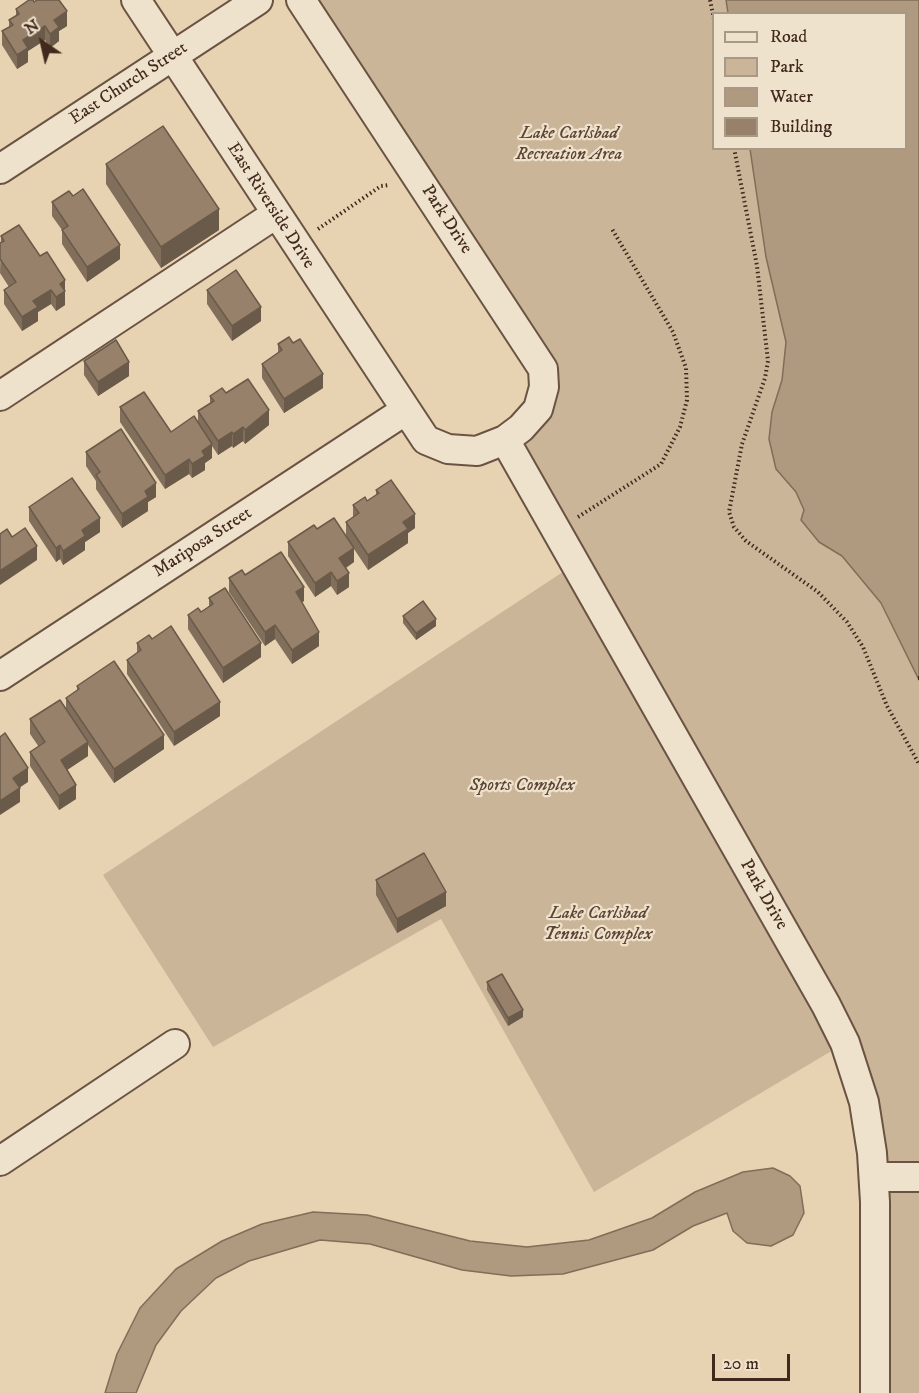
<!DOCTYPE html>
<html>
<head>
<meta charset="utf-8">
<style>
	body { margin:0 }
	#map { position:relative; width:919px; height:1393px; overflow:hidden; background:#e7d2b1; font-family:"IM FELL DW Pica",serif }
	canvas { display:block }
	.legend { position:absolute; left:712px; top:12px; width:195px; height:138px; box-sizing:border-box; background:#efe2cc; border:2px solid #a99886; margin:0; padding:8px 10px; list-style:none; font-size:18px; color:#41291e }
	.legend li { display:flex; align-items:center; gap:12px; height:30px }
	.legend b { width:30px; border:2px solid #a99886 }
	.north { position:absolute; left:12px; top:12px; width:60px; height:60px; -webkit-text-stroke:4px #efe2cc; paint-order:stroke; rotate:326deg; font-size:16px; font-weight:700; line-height:24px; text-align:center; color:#41291e }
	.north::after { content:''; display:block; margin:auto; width:21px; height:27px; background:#41291e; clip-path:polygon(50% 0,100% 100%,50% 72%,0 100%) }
	.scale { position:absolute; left:712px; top:1354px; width:78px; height:27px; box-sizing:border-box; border:3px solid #41291e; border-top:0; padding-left:8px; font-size:18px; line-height:21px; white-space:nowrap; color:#41291e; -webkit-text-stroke:4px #efe2cc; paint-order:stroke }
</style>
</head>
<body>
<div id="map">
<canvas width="919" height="1393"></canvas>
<ul class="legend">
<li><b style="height:8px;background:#efe2cc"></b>Road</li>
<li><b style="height:16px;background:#cbb598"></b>Park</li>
<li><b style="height:16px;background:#af997f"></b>Water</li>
<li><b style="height:16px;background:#97816a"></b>Building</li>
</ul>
<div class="north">N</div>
<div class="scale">20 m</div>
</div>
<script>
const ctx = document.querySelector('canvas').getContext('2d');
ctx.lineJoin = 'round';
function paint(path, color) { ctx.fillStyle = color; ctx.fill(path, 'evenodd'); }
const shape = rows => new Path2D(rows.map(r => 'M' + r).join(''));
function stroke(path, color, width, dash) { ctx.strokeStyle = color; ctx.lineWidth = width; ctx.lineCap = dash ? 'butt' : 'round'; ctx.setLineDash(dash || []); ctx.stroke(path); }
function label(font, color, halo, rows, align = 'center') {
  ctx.font = font + ' "IM FELL DW Pica",serif'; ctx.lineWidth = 4.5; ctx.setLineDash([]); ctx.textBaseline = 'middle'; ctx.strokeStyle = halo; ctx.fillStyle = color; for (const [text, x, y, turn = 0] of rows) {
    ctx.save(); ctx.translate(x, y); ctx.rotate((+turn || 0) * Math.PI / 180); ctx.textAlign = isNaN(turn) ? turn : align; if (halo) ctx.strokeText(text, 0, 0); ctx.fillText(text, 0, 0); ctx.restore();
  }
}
paint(shape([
	[301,0,726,0,728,13,714,14,714,148,750,149,766,257,786,342,782,380,772,412,769,439,776,469,796,492,819,542,842,555,881,603,919,680,919,1393,875,1393,876,1277,845,1043,594,1192,441,919,213,1047,103,875,575,564,505,440,543,387]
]), '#cbb598');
const water = shape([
	[726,0,919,0,919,680,881,603,842,556,819,542,801,520,804,510,796,492,776,469,769,439,772,412,782,380,786,342,766,257,750,149,906,148,906,14,728,13,726,0],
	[773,1168,790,1176,800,1186,804,1213,793,1235,771,1246,747,1243,733,1231,727,1213,693,1226,653,1250,563,1274,511,1276,462,1270,370,1244,320,1240,249,1261,216,1278,181,1311,156,1345,136,1393,105,1393,117,1354,140,1308,176,1269,222,1241,262,1224,313,1212,367,1215,470,1241,527,1247,589,1240,652,1218,695,1192,743,1172,773,1168]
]);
paint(water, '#af997f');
stroke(water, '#836c58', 1.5);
const minor = shape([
	[136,0,426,440,448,449,477,451,505,440,521,428,538,409,544,387,543,369,301,0],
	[0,169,258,0],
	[0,396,276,214],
	[505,440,826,1005,845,1043,864,1102,872,1153,875,1202,875,1393],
	[0,676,406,410],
	[0,1161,175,1044],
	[874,1177,919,1177]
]);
stroke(minor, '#6a5343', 32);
stroke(shape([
	[710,0,714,19],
	[734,148,757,266,768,361,765,378,742,444,729,512,734,527,746,541,818,592,847,622,863,647,887,706,919,764],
	[318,229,381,186,390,185],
	[578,517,661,464,680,427,687,400,686,368,673,332,612,229],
	[918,678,919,678]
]), '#41291e', 4, [1.5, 3]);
stroke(minor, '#efe2cc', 28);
paint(shape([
	[34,2,67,26,59,31,59,41,50,48,45,40,28,51,28,62,17,69,2,45,2,31,9,27,9,20,16,16,16,9],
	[106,164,219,230,161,268,106,184],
	[73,196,120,259,87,282,62,244,62,230,52,216,52,202],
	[1,236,40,256,65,280,65,305,56,311,51,304,38,312,38,321,22,331,4,304,4,290,9,287,0,273],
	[207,290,261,321,232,341,207,304],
	[278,344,323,388,284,413,262,378,262,364,278,353],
	[84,361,129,376,98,396,84,375],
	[226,393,269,425,245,444,243,441,233,448,232,446,218,455,212,446,212,458,205,463,205,470,192,478,189,474,165,489,120,422,120,407,171,432,198,423,198,411,210,404,210,396],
	[86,452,156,497,148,502,148,511,122,528,96,489,96,481,86,466],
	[376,490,415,528,408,533,408,543,368,570,354,549,354,562,346,568,349,587,337,595,331,586,315,597,288,556,288,542,317,529,346,535,346,522,353,517,353,505,367,501,376,495],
	[29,507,100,532,85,542,85,550,63,565,60,559,56,562,29,521],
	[245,575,304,601,302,602,319,646,292,664,275,639,265,646,229,592,229,578],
	[209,598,261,657,223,683,188,629,188,615,201,612,209,606],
	[403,616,436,626,416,640,403,623],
	[152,639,220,716,174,746,127,674,127,660,137,653,137,643],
	[77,686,164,749,114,783,88,745,88,756,67,770,76,799,59,810,30,766,30,752,39,747,30,734,30,719,66,709,66,698,77,691],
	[376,880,446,906,397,933,376,895],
	[487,982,523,1017,508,1026,487,990]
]), '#826f5b');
paint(shape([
	[67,11,67,26,59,31,59,41,50,48,50,34,54,20],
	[45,26,45,40,28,51,28,62,17,69,17,55,23,40],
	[219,209,219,230,161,268,161,247],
	[120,245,120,259,87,282,87,267],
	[65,280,65,305,56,311,56,297,60,284],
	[51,290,51,304,38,312,38,321,22,331,22,317,33,301],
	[261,307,261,321,232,341,232,326],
	[129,362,129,376,98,396,98,382],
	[323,374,323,388,284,413,284,399],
	[269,410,269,425,245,444,245,430],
	[243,427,243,441,233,448,233,434],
	[232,432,232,446,218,455,218,441],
	[212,444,212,458,205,463,205,470,192,478,192,464,202,451],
	[189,459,189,474,165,489,165,475],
	[156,483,156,497,148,502,148,511,122,528,122,514,145,491],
	[415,514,415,528,408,533,408,543,368,570,368,555,403,522],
	[100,518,100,532,85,542,85,550,63,565,63,551,82,530],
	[60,545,60,559,56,562,56,548],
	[37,546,37,560,0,585,0,571],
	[354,548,354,562,339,572,339,558],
	[331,572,331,586,315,597,315,583],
	[349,573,349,587,337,595,337,581],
	[304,587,304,601,296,606,296,592],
	[436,619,436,626,416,640,416,633],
	[275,625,275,639,265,646,265,632],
	[319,632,319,646,292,664,292,650],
	[261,643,261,657,223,683,223,668],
	[220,702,220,716,174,746,174,732],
	[164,735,164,749,114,783,114,769],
	[88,742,88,756,61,774,61,760],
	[28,768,28,782,13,792,13,778],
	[76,785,76,799,59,810,59,796],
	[20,788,20,802,0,815,0,801],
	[446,892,446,906,397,933,397,919],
	[523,1010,523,1017,508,1026,508,1018]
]), '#6a5a4a');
const building = shape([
	[29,0,33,0,34,2,37,0,59,0,67,11,54,20,59,27,50,34,45,26,23,40,28,48,17,55,2,31,13,25,9,20,19,14,16,9,29,0],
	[163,126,219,209,161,247,106,164,163,126],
	[83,189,120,245,87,267,62,230,68,226,52,202,69,191,73,196,83,189],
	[19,225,40,256,47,252,65,280,60,284,65,291,56,297,51,290,33,301,38,307,22,317,4,290,16,282,0,259,0,243,4,241,1,236,19,225],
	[236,270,261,307,232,326,207,290,236,270],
	[289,337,293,343,300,339,323,374,284,399,262,364,282,350,278,344,289,337],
	[116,340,129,362,98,382,84,361,116,340],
	[248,379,269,410,245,430,243,427,233,434,232,432,218,441,198,411,214,401,210,396,222,388,226,393,248,379],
	[144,392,171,432,194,416,212,444,202,451,205,456,192,464,189,459,165,475,120,407,144,392],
	[121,429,156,483,145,491,148,497,122,514,96,475,100,472,86,452,121,429],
	[72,478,100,518,82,530,85,536,63,551,60,545,56,548,29,507,72,478],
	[391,480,415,514,403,522,408,529,368,555,346,522,359,513,353,505,365,497,367,501,379,493,376,490,391,480],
	[334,518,354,548,339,558,349,573,337,581,331,572,315,583,288,542,314,525,317,529,334,518],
	[25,528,37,546,0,571,0,534,7,529,12,537,25,528],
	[281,552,304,587,296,592,319,632,292,650,275,625,265,632,229,578,242,570,245,575,281,552],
	[225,588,261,643,223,668,188,615,198,608,201,612,213,604,209,598,225,588],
	[423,601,436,619,416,633,403,616,423,601],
	[171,626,220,702,174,732,127,660,141,650,137,643,149,635,152,639,171,626],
	[114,661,164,735,114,769,66,698,79,689,77,686,114,661],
	[60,700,88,742,61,760,76,785,59,796,30,752,45,742,30,719,60,700],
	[5,733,28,768,13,778,20,788,0,801,0,737,5,733],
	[424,853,446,892,397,919,376,880,424,853],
	[502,974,523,1010,508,1018,487,982,502,974]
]);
paint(building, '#97816a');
stroke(building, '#6a5a4a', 1.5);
label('18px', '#41291e', '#efe2cc', [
	["East Church Street",129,84,-33],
	["East Riverside Drive",270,206,57],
	["Park Drive",446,220,57],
	["Mariposa Street",203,543,-33],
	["Park Drive",763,895,60]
]);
label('italic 18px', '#5d4536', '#efe2cc', [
	["Lake Carlsbad",569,134],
	["Recreation Area",569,155],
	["Sports Complex",522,786],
	["Lake Carlsbad",598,914],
	["Tennis Complex",598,935]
]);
</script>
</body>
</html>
